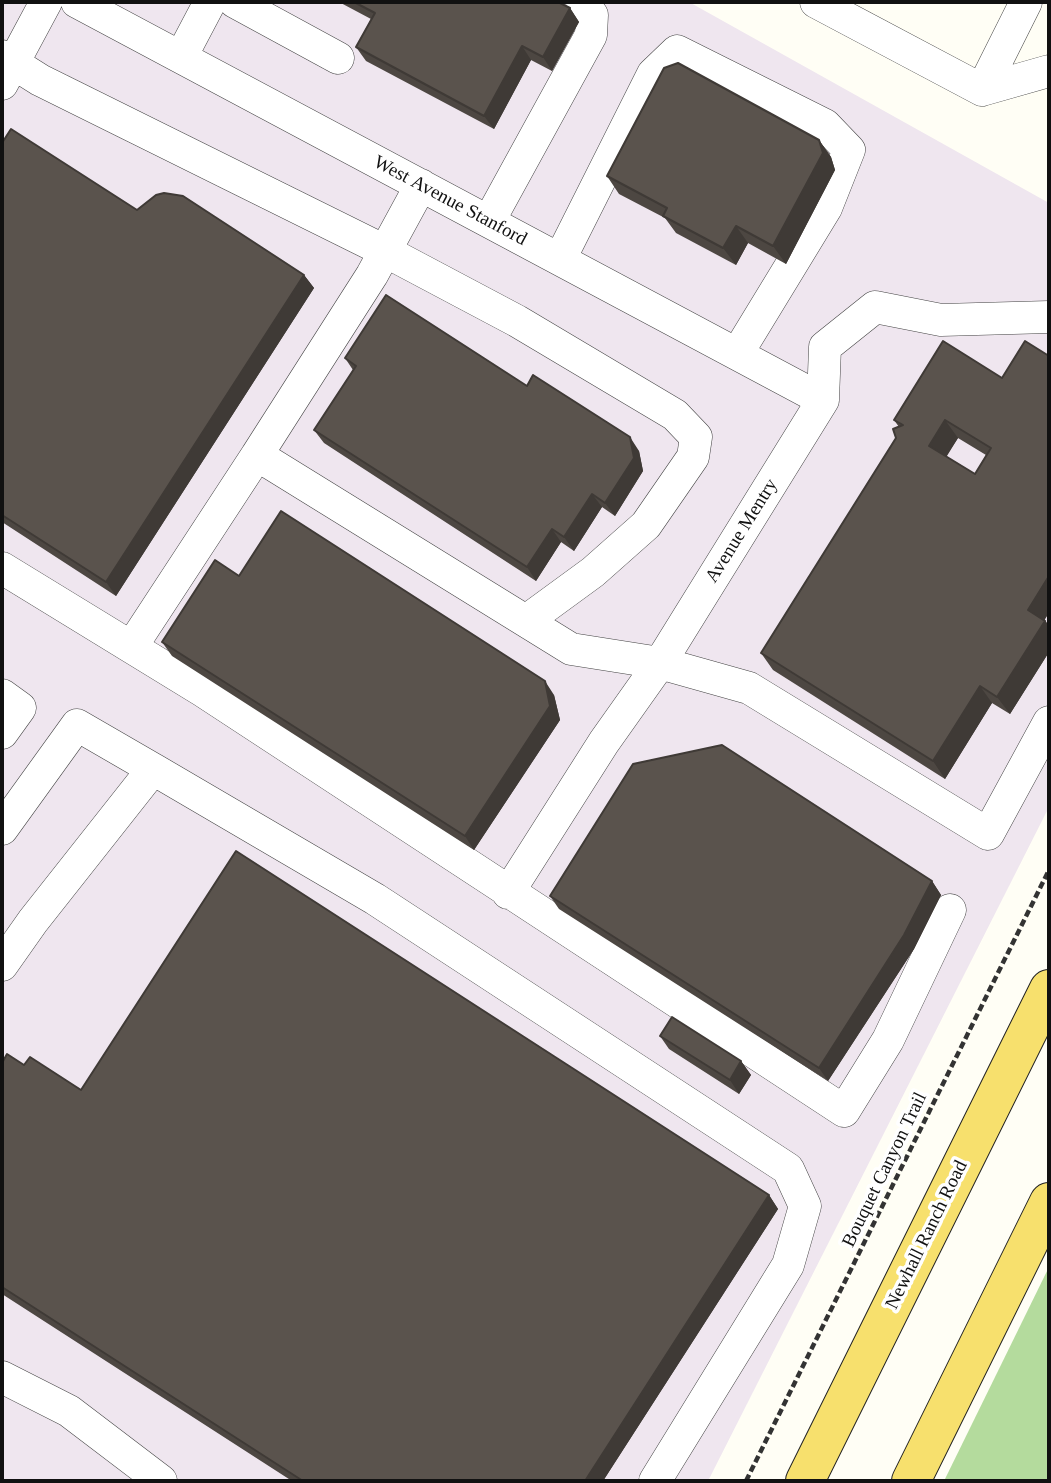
<!DOCTYPE html>
<html>
<head>
<meta charset="utf-8">
<style>
	body { margin:0 }
	#map { position:relative; width:1051px; height:1483px; overflow:hidden; background:#fffef5; font-family:Georgia,serif }
	canvas { display:block }
	.frame { position:absolute; inset:0; border:4px solid #111; pointer-events:none }
</style>
</head>
<body>
<div id="map">
<canvas width="1051" height="1483"></canvas>
<div class="frame"></div>
</div>
<script>
const ctx = document.querySelector('canvas').getContext('2d');
ctx.lineJoin = 'round';
function paint(path, color) { ctx.fillStyle = color; ctx.fill(path, 'evenodd'); }
const shape = rows => new Path2D(rows.map(r => 'M' + r).join(''));
function stroke(path, color, width, dash) { ctx.strokeStyle = color; ctx.lineWidth = width; ctx.lineCap = dash ? 'butt' : 'round'; ctx.setLineDash(dash || []); ctx.stroke(path); }
function label(font, color, halo, rows, align = 'center') {
  ctx.font = font + ' Georgia,serif'; ctx.lineWidth = 7; ctx.setLineDash([]); ctx.textBaseline = 'middle'; ctx.strokeStyle = halo; ctx.fillStyle = color; for (const [text, x, y, turn = 0] of rows) {
    ctx.save(); ctx.translate(x, y); ctx.rotate((+turn || 0) * Math.PI / 180); ctx.textAlign = isNaN(turn) ? turn : align; if (halo) ctx.strokeText(text, 0, 0); ctx.fillText(text, 0, 0); ctx.restore();
  }
}
paint(shape([
	[2,2,689,2,1049,203,1049,807,708,1481,2,1481]
]), '#efe6ef');
paint(shape([
	[1049,1267,1049,1481,944,1481]
]), '#b4db9d');
const minor = shape([
	[77,2,823,400],
	[235,2,338,58],
	[816,2,982,90,1049,71],
	[2,56,40,80,385,251,517,321,675,415,696,437,693,457,646,525,593,572,526,621],
	[181,57,210,2],
	[2,84,46,2],
	[982,90,1026,2],
	[421,185,372,275,257,455,571,649,660,663,749,688,988,834,1049,722],
	[489,221,591,35,592,15,582,2],
	[560,259,653,74,677,51,825,125,849,150,826,208,737,354],
	[823,400,825,347,875,307,941,320,1049,317],
	[2,568,203,691,844,1111,888,1040,950,910],
	[132,646,257,455],
	[2,695,20,708,2,733],
	[2,829,77,725,153,769],
	[508,893,604,742,660,663,823,400],
	[2,965,33,921,153,769,375,899,788,1169,805,1206,788,1265,655,1481],
	[2,1377,69,1411,161,1481]
]);
const major = shape([
	[805,1481,1049,989],
	[911,1481,1049,1202]
]);
stroke(minor, '#444', 33);
stroke(major, '#222', 40);
stroke(shape([
	[746,1481,1049,870]
]), '#333', 4.5, [7, 3.5]);
stroke(minor, '#fff', 32);
stroke(major, '#f7e06d', 38);
paint(shape([
	[339,2,558,2,570,8,579,22,552,71,531,60,494,129,366,61,356,47,371,19],
	[819,140,831,157,835,170,786,264,748,243,736,265,676,233,665,218,619,194,607,176],
	[2,143,137,210,304,275,314,288,116,596,2,522],
	[345,358,527,386,639,451,643,471,615,516,602,507,574,551,561,542,536,581,324,443,314,430,353,370],
	[1002,378,1045,620,1049,626,1049,652,1010,714,992,703,945,779,773,670,761,653,896,438,899,427,894,420],
	[958,438,986,455,975,474,946,456],
	[239,576,554,695,560,720,474,850,172,656,162,642],
	[932,881,941,895,914,949,828,1081,559,909,550,896],
	[660,1036,741,1061,751,1075,739,1094,669,1049],
	[2,1063,24,1065,81,1090,769,1195,778,1209,603,1481,292,1481,2,1294]
]), '#4d4742');
paint(shape([
	[570,8,579,22,552,71,543,57],
	[522,46,531,60,494,129,484,116],
	[819,140,831,157,835,170,786,264,773,246],
	[736,226,748,243,736,265,723,248],
	[304,275,314,288,116,596,106,582],
	[945,420,958,438,942,464,929,446],
	[630,437,639,451,643,471,615,516,605,503],
	[592,494,602,507,574,551,564,537],
	[552,529,561,542,536,581,527,567],
	[1049,576,1049,613,1040,627,1028,610],
	[1045,621,1049,626,1049,652,1010,714,997,697],
	[545,681,554,695,560,720,474,850,465,836],
	[980,686,992,703,945,779,933,761],
	[932,881,941,895,914,949,828,1081,819,1068],
	[741,1061,751,1075,739,1094,730,1080],
	[769,1195,778,1209,603,1481,585,1481]
]), '#3f3a36');
const building = shape([
	[354,2,558,2,570,8,543,57,522,46,484,116,356,47,375,13,354,2],
	[678,63,819,140,823,153,773,246,736,226,723,248,663,216,667,208,607,176,664,68,678,63],
	[11,129,137,210,156,195,164,193,183,196,304,275,106,582,2,515,2,143,11,129],
	[386,295,527,386,533,375,630,437,634,458,605,503,592,494,564,537,552,529,527,567,314,430,356,366,345,358,386,295],
	[943,341,1002,378,1025,341,1049,356,1049,576,1028,610,1045,621,997,697,980,686,933,761,761,653,896,438,893,429,903,425,894,420,943,341],
	[945,420,991,448,975,474,929,446,945,420],
	[281,511,545,681,550,706,465,836,162,642,215,560,239,576,281,511],
	[722,745,932,881,904,935,819,1068,550,896,633,764,722,745],
	[236,851,769,1195,585,1481,303,1481,2,1287,2,1063,7,1054,24,1065,30,1057,81,1090,236,851],
	[672,1017,741,1061,730,1080,660,1036,672,1017]
]);
paint(building, '#5a534d');
stroke(building, '#3f3a36', 2);
label('19px', '#111', '#fff', [
	["West Avenue Stanford",450,201,28],
	["Avenue Mentry",742,531,-58],
	["Bouquet Canyon Trail",885,1170,-64],
	["Newhall Ranch Road",927,1235,-64]
]);
</script>
</body>
</html>
